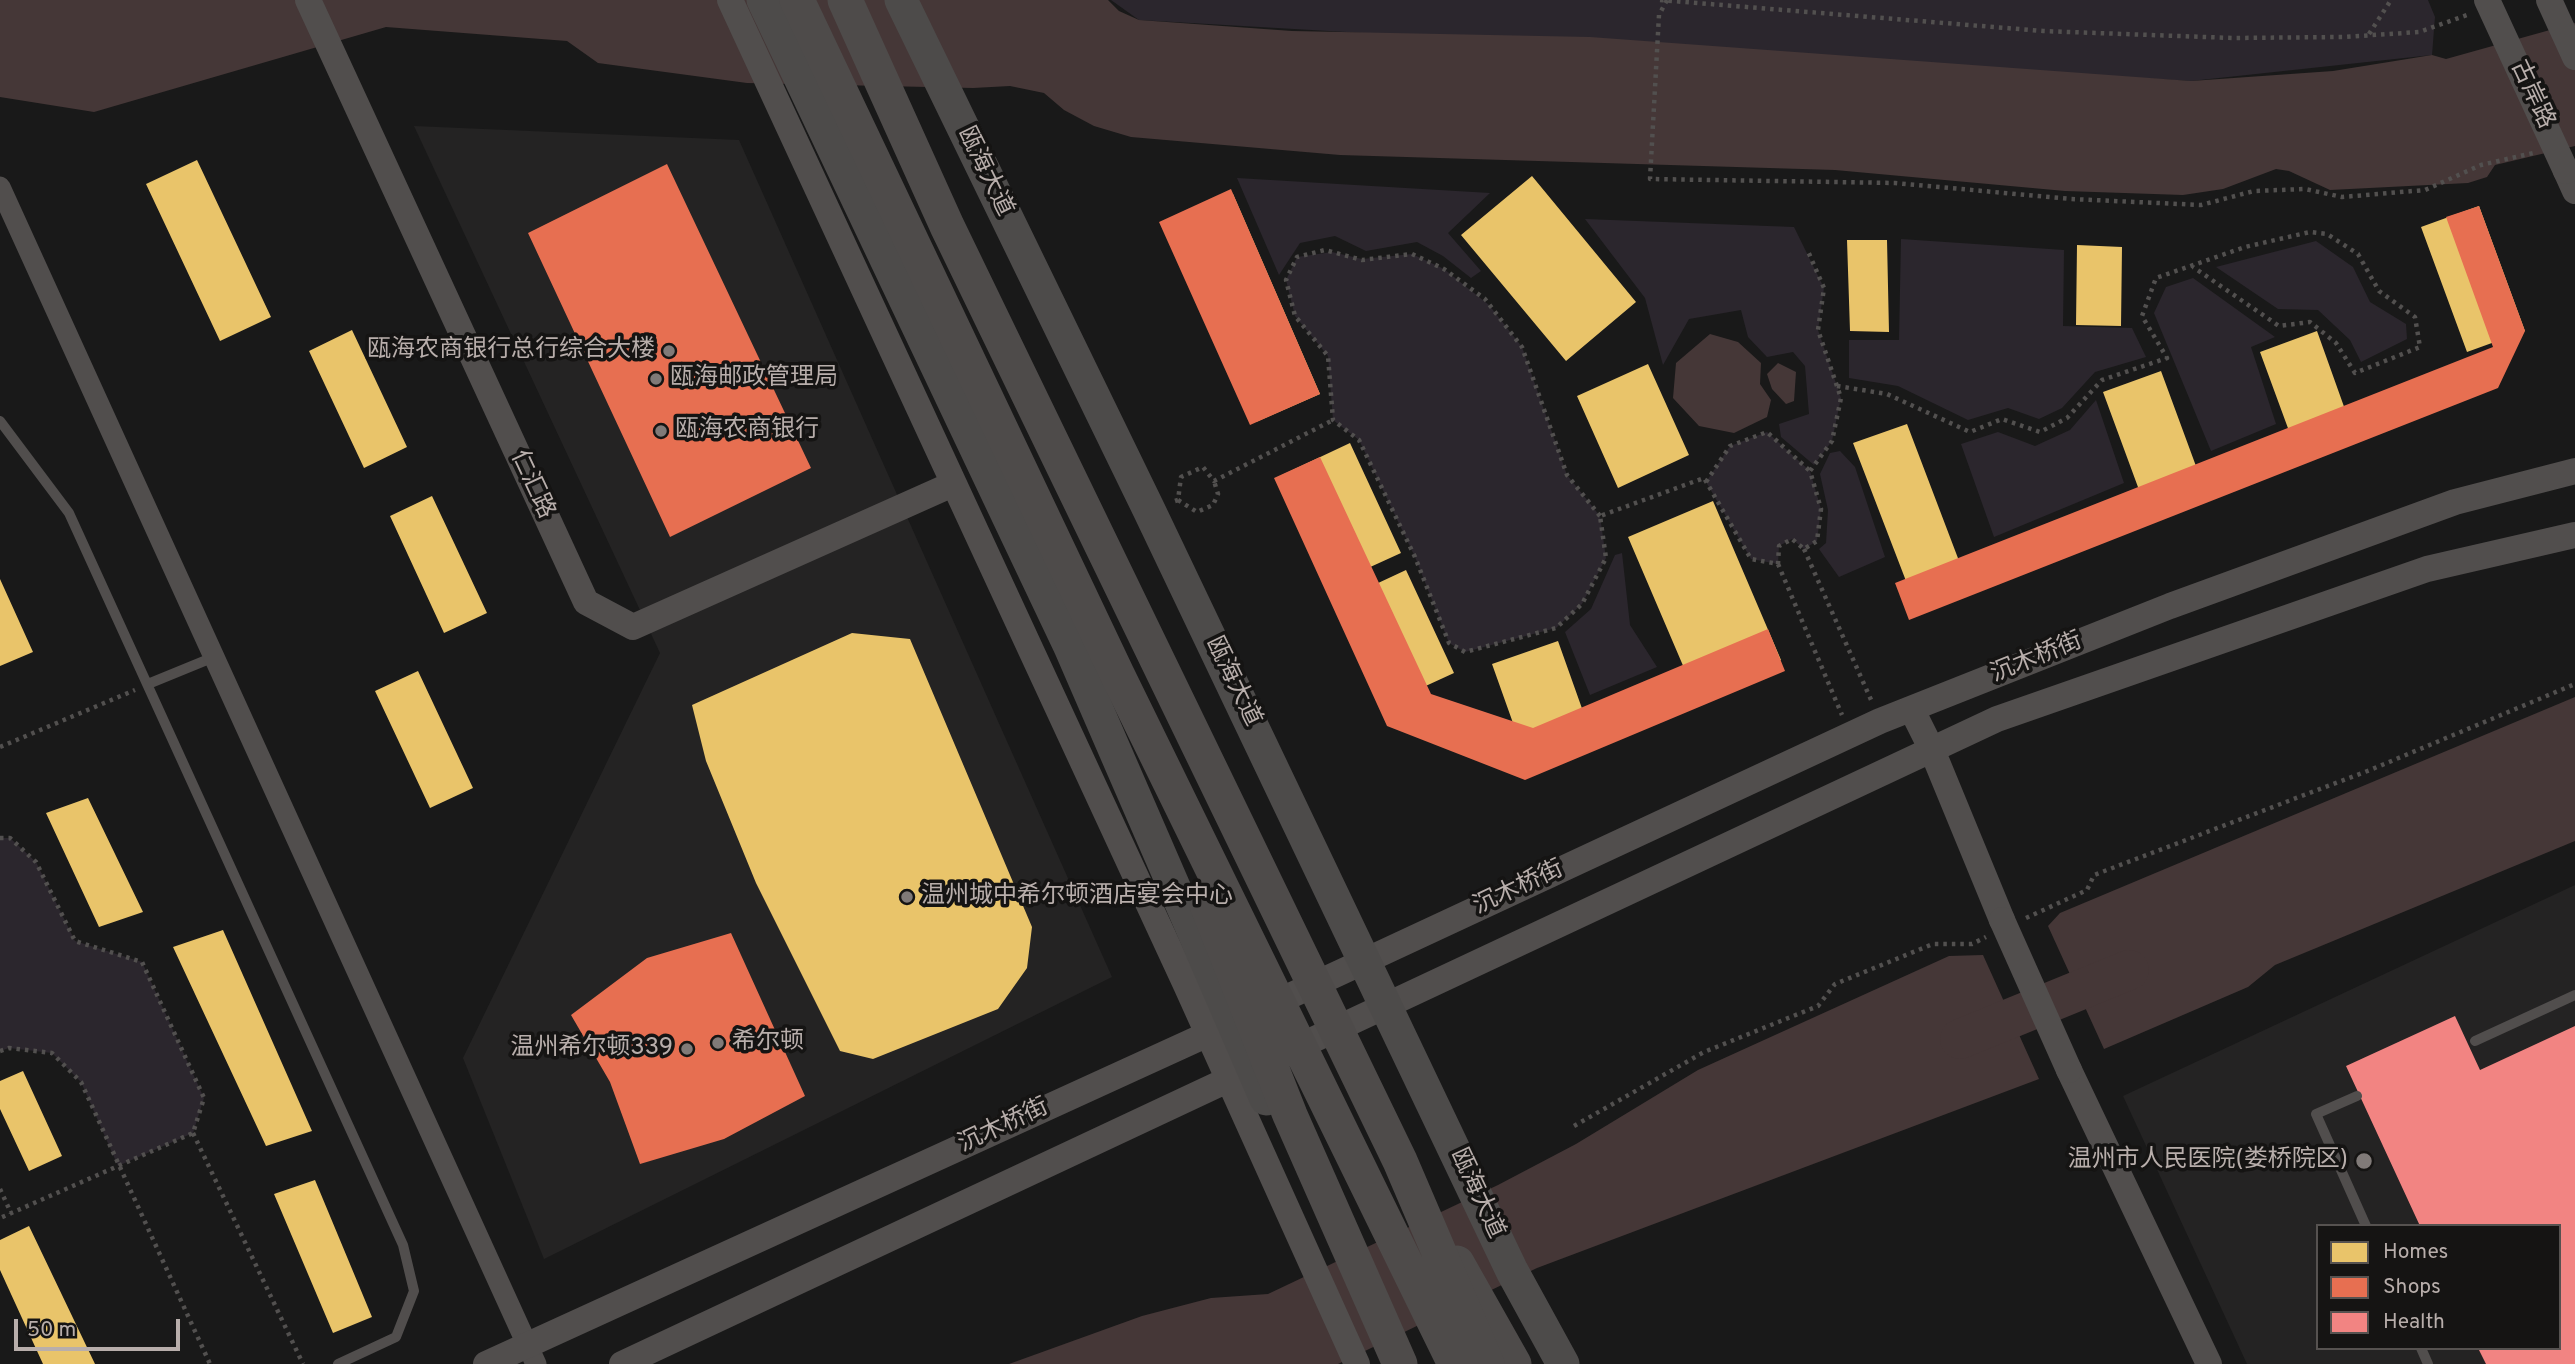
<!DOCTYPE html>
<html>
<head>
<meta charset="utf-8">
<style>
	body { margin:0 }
	#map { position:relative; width:2575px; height:1364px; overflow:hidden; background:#191919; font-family:Overpass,sans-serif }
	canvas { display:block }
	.legend { position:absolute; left:2316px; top:1224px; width:245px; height:126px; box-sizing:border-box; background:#151413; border:2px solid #565250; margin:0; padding:9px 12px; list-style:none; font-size:21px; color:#b8aeab }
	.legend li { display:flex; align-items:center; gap:14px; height:35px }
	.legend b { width:35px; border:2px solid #565250 }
	.scale { position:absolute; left:14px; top:1319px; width:166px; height:32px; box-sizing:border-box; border:4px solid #b8aeab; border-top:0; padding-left:9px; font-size:21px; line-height:24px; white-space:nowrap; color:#b8aeab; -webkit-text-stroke:5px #151413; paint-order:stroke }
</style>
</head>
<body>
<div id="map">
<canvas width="2575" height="1364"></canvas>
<ul class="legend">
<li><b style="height:19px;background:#e9c46a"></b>Homes</li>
<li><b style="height:19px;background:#e76f51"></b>Shops</li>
<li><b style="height:19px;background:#f28482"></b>Health</li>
</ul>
<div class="scale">50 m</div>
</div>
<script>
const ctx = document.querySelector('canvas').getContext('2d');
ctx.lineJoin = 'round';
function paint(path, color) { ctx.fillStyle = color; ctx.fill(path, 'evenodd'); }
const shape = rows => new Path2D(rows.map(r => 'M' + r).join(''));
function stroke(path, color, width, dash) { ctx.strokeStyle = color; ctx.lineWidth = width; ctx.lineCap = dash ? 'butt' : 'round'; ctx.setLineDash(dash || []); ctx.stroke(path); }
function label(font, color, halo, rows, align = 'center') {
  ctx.font = font + ' Overpass,"Noto Sans SC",sans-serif'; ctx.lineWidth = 7; ctx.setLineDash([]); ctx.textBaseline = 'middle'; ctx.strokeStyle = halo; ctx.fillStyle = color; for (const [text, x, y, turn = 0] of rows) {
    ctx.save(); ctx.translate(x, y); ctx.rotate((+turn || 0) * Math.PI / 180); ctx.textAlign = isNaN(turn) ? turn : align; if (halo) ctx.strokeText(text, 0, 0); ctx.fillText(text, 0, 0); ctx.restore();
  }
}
paint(shape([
	[414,126,739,140,1112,977,544,1259,463,1058,660,653],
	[2575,885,2575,1364,2247,1364,2123,1096],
	[2318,1226,2559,1226,2559,1348,2318,1348]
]), '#242323');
paint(shape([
	[1111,0,2428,0,2435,17,2432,55,2191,81,1139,20],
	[1237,178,1490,193,1448,233,1481,271,1471,278,1443,256,1417,242,1366,251,1335,236,1300,243,1279,275],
	[1585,219,1794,227,1824,288,1818,330,1841,398,1832,441,1814,465,1781,437,1779,424,1809,414,1805,366,1793,352,1767,357,1748,337,1741,310,1689,319,1663,365,1645,298],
	[1901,239,2064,250,2063,326,2132,328,2146,357,2095,372,2062,408,2039,419,2008,408,1968,420,1898,386,1849,378,1849,340,1899,340],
	[2316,241,2353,267,2370,302,2406,324,2407,339,2361,362,2350,340,2318,310,2278,309,2216,267],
	[1332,252,1362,259,1412,254,1444,269,1489,305,1522,347,1567,475,1600,516,1606,558,1582,604,1556,628,1465,652,1449,643,1415,557,1359,440,1333,420,1328,356,1295,316,1286,280,1297,257],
	[2193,278,2275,337,2251,347,2276,424,2211,451,2154,313,2166,287],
	[2096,400,2124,483,1994,537,1961,444,1998,432,2035,446,2070,430],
	[1767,432,1810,471,1821,509,1817,541,1804,549,1792,539,1779,546,1778,564,1751,559,1706,482,1730,446],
	[1840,451,1855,467,1885,557,1839,577,1819,549,1826,543,1828,510,1820,474,1830,453],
	[1622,553,1630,625,1657,667,1590,695,1565,632,1591,609,1615,555],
	[0,838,10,838,36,862,75,941,142,962,204,1098,193,1133,118,1166,81,1082,52,1053,9,1048,0,1051]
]), '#2b262d');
paint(shape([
	[0,0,1108,0,1119,11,1139,20,1292,31,1590,37,2191,81,2333,71,2432,55,2446,59,2575,23,2575,146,2495,165,2487,177,2468,183,2330,190,2289,171,2276,169,2223,189,2183,195,2065,191,1835,170,1340,155,1131,137,1094,126,1064,110,1044,93,1010,86,973,88,747,83,598,63,567,41,386,27,94,112,0,97],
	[1710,334,1738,342,1761,363,1760,384,1771,400,1767,417,1734,433,1699,426,1673,398,1676,363],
	[1778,363,1796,372,1794,401,1786,404,1772,389,1767,374],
	[2575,697,2575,841,2275,965,2248,987,2104,1049,2048,926,2060,913],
	[1983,955,2039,1079,1537,1268,1338,1364,1009,1364,1142,1316,1211,1298,1268,1294,1498,1185,1576,1144,1698,1070,1949,956]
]), '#453737');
paint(shape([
	[197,160,271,317,220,341,146,184],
	[1532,176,1636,302,1566,361,1461,235],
	[1233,194,1320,394,1256,422,1169,223],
	[2479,206,2525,331,2467,352,2421,227],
	[1847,240,1887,240,1889,332,1850,331],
	[2077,245,2122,247,2121,326,2076,325],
	[352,330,407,447,364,468,309,351],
	[2317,331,2352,429,2296,450,2260,352],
	[1648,364,1689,455,1618,488,1577,396],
	[2161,371,2207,496,2149,517,2103,392],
	[1907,424,1964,574,1911,594,1853,443],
	[1350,443,1401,553,1333,584,1282,475],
	[432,496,487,613,444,633,390,516],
	[1713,501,1781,660,1696,696,1628,537],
	[1406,570,1454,673,1393,701,1346,598],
	[0,579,33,652,0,666],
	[852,633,910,639,1032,927,1027,968,998,1009,873,1059,840,1051,756,883,706,761,692,705],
	[1558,641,1595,745,1529,768,1492,664],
	[418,671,473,788,430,808,375,691],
	[88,798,143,912,99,927,46,813],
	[223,930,312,1131,266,1146,173,947],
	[23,1071,62,1156,29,1171,0,1109,0,1081],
	[315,1180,372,1317,333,1333,274,1194],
	[29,1226,95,1364,43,1364,0,1270,0,1240]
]), '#e9c46a');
paint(shape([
	[667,164,811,468,670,537,528,233],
	[1231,189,1320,394,1250,425,1159,222],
	[2479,206,2525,331,2498,388,1909,620,1895,583,2493,347,2446,217],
	[1320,457,1431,694,1533,728,1768,629,1785,671,1525,780,1387,726,1274,478],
	[731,933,805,1096,724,1139,640,1164,610,1082,571,1015,647,958]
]), '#e76f51');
paint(shape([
	[2455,1016,2480,1070,2575,1026,2575,1364,2486,1364,2478,1348,2559,1348,2559,1226,2420,1226,2346,1066]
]), '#f28482');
stroke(shape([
	[1960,1039,2129,970]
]), '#453737', 40);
stroke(shape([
	[1660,0,2043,31,2232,38,2344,37,2419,32,2470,14],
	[1667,0,1659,15,1650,179,1895,183,2071,199,2201,205,2254,191,2305,189,2342,197,2425,190,2481,165,2533,153],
	[2369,34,2391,0],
	[1837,386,1887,394,1970,432,2002,419,2040,432,2067,418,2102,380,2167,358,2142,316,2156,278,2245,247,2310,232,2327,234,2358,254,2379,291,2415,317,2420,347,2355,373,2336,343,2310,322,2279,326,2193,267],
	[1706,482,1730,446,1767,432,1810,471],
	[1178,500,1197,512,1213,505,1218,494,1214,481],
	[1175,501,1178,500,1181,477,1203,467,1214,481,1333,420],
	[1600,516,1567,475,1522,347,1485,299,1444,269,1412,254,1362,260,1325,250,1297,257,1286,280,1295,316,1328,356,1333,420,1359,440,1415,557,1449,643,1465,652,1556,628,1582,604,1606,558,1600,516,1704,478,1751,559,1778,564,1779,546,1792,539,1804,549,1817,541,1821,509,1810,471,1832,441,1841,398,1818,330,1824,288,1807,249],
	[1804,549,1872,702],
	[1778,564,1842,715],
	[0,747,135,690],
	[0,838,10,838,36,862,75,941,142,962,204,1098,193,1133,0,1218],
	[2026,918,2087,890,2094,875,2370,770,2575,684],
	[0,1051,9,1048,52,1053,81,1082,210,1364],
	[1574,1126,1704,1052,1818,1006,1835,984,1933,944,1972,944,1986,937],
	[193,1133,303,1364],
	[0,1189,11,1213]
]), '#52504f', 4.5, [3.5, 5]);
stroke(shape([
	[0,421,69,513,403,1245,414,1291,396,1337,338,1364],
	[148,684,214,657],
	[2475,1041,2575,995],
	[2357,1096,2316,1114,2366,1226],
	[2421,1348,2428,1364]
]), '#514e4d', 10);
stroke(shape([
	[0,187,536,1364]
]), '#514e4d', 21);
stroke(shape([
	[308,0,586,602,633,627,953,484],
	[730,0,1186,985,1357,1364],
	[2549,0,2575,57],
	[2566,171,2575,191],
	[1912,710,1932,750,2002,920],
	[2069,1070,2209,1364],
	[486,1364,1206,1035,1880,721,2170,606,2455,502,2575,471],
	[622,1364,1997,719,2427,569,2575,535]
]), '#514e4d', 26);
stroke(shape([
	[763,0,1070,647,1266,1099],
	[901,0,1150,512,1512,1271,1563,1364]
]), '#4d4b4a', 33);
stroke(shape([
	[1457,1263,1514,1364]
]), '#4e4b4a', 35);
stroke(shape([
	[2487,0,2566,171],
	[2002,920,2069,1070]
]), '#514e4d', 26);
stroke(shape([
	[797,0,1117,674,1455,1364],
	[845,0,947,226,1400,1161,1487,1364],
	[1207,905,1290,1115,1400,1364]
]), '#4e4b4a', 35);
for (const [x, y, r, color] of [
	[669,351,7,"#807a78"],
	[656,379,7,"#807a78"],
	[661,431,7,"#807a78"],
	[907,897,7,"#807a78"],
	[718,1043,7,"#807a78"],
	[687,1049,7,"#807a78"],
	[2364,1161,9,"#807a78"]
]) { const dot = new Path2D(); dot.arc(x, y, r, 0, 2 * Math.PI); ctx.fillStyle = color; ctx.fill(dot); stroke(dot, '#151413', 2.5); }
label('24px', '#b8aeab', '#151413', [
	["古岸路",2531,95,65],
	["瓯海大道",984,172,64],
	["仁汇路",531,485,65],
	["沉木桥街",2037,659,-22],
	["瓯海大道",1232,682,64],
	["沉木桥街",1519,889,-25],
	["沉木桥街",1004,1127,-25],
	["瓯海大道",1476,1194,65]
]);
label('24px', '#b8aeab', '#151413', [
	["瓯海农商银行总行综合大楼",655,351,"right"],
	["瓯海邮政管理局",670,379],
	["瓯海农商银行",675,431],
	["温州城中希尔顿酒店·宴会中心",921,897],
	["希尔顿",732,1043],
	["温州希尔顿339",673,1049,"right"],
	["温州市人民医院(娄桥院区)",2348,1161,"right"]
], 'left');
</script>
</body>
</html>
